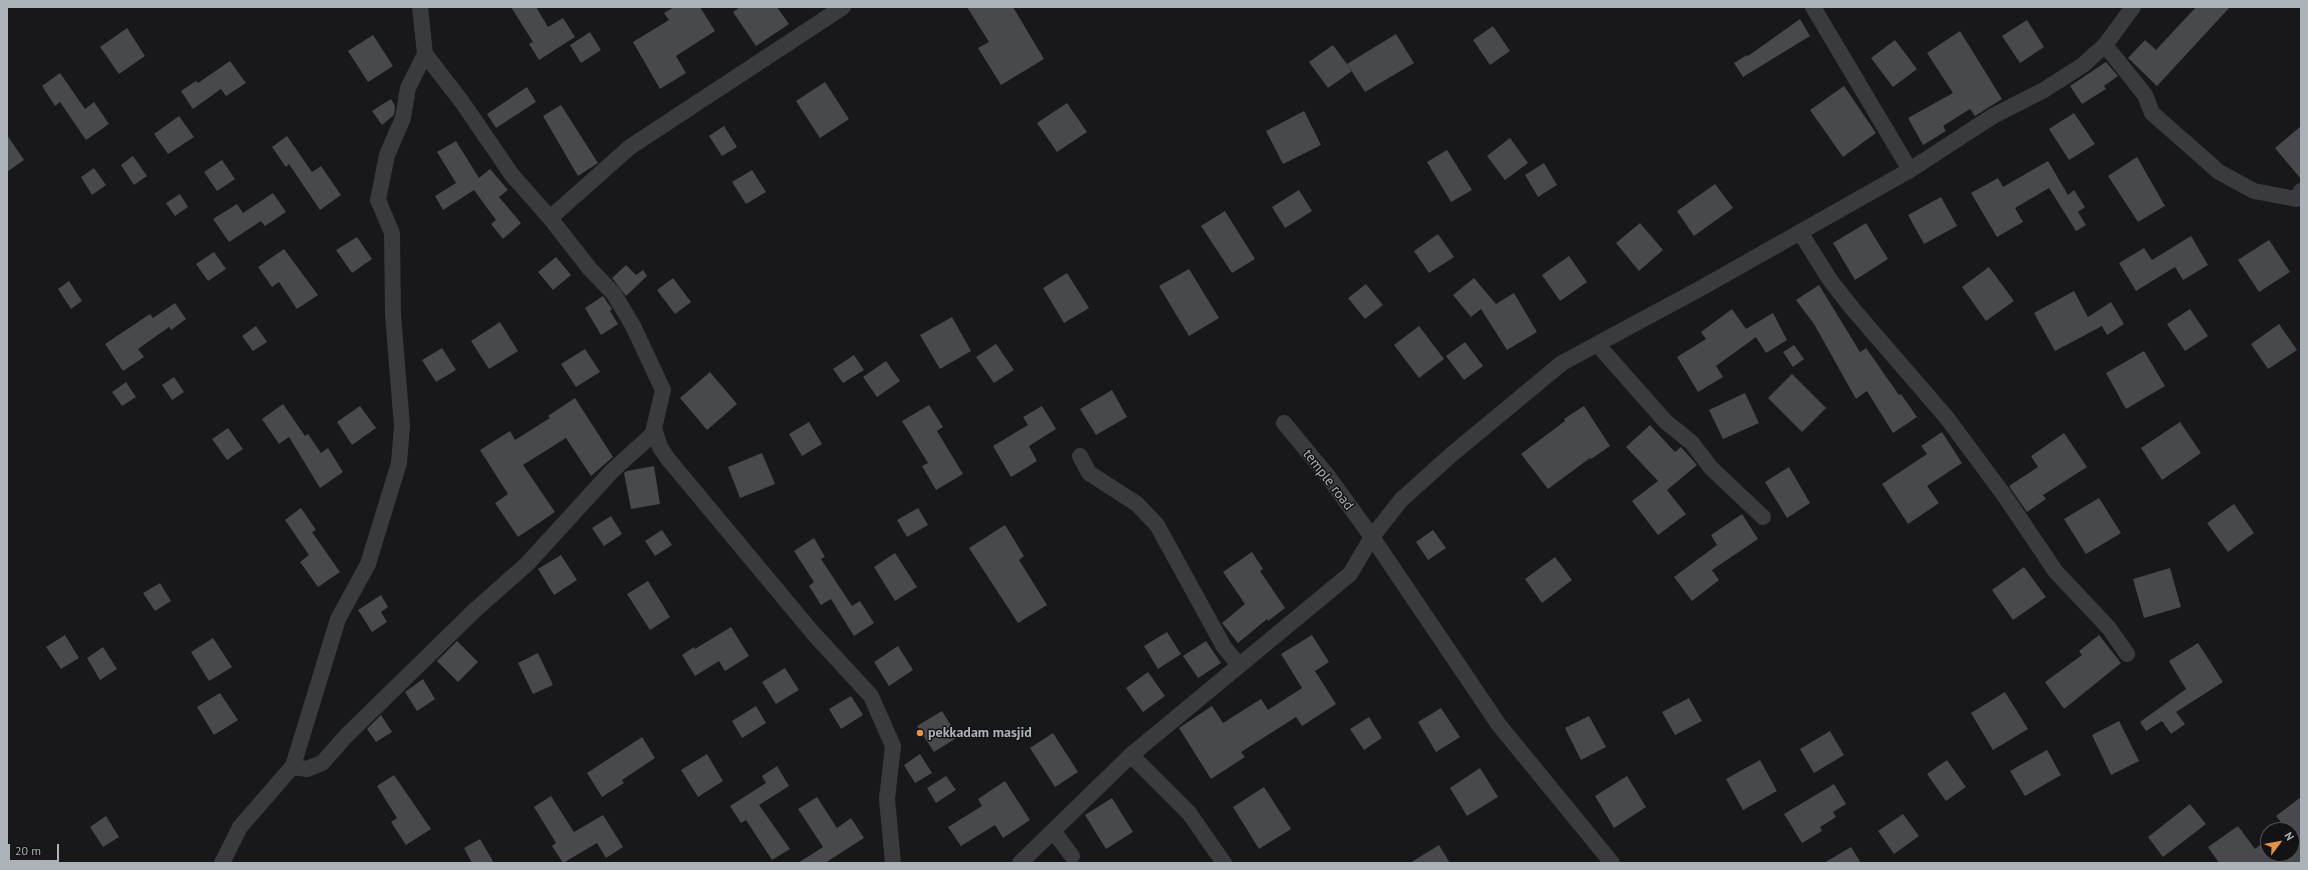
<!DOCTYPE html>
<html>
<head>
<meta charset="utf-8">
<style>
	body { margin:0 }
	#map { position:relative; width:2308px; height:870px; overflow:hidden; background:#18181a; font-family:"PT Sans",sans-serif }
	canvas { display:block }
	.frame { position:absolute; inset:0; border:8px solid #abb2b8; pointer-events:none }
	.north { position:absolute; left:2260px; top:822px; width:40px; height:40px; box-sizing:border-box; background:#131315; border:1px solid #505356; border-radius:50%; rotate:58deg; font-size:11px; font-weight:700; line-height:16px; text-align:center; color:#abb2b8 }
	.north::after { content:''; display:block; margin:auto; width:14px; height:18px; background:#e39247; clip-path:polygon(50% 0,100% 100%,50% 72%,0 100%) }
	.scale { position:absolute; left:8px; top:844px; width:51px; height:18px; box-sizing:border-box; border:2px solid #abb2b8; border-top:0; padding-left:5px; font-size:12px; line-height:14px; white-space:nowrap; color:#abb2b8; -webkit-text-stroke:3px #131315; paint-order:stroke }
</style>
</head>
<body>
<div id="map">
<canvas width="2308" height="870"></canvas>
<div class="frame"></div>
<div class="north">N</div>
<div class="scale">20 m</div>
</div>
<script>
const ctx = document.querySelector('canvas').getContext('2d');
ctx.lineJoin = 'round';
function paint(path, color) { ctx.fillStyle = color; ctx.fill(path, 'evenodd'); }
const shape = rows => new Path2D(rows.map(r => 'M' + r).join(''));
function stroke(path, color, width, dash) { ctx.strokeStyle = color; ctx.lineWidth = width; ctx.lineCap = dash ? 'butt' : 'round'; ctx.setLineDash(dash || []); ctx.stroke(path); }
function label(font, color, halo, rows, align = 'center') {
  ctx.font = font + ' "PT Sans",sans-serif'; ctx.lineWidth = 3; ctx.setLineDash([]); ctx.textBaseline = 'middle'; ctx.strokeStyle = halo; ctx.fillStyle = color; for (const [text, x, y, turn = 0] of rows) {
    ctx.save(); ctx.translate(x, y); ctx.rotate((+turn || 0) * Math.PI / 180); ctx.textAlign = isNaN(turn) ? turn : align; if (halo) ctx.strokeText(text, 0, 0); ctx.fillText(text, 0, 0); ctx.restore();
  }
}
paint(shape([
	[511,7,536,7,548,27,563,18,575,37,539,60,529,44,533,42],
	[674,7,700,7,715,31,676,56,686,73,660,89,633,42,669,20,664,13],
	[740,7,777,7,789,24,756,46,733,12],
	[967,7,1013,7,1044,59,1001,85,978,48,989,42],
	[2196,7,2230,7,2157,86,2128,58,2145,40,2156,50],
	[1800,19,1810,36,1743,77,1734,63,1747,55,1748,56],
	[2027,20,2044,47,2020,63,2002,36],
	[1493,26,1510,51,1490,65,1473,40],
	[127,28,145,56,119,74,100,47],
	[1960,31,2002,99,1975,116,1970,109,1943,126,1946,131,1923,145,1908,118,1953,93,1927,53],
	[590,32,601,50,581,63,570,45],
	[1396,34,1414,63,1365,92,1347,64],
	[373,35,393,66,368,82,348,51],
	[1895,40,1917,69,1893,87,1871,58],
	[1333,45,1352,71,1328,88,1309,62],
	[230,61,246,83,226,96,221,89,193,109,181,91,196,81,198,83],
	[2106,62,2118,76,2104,86,2106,89,2082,104,2070,86],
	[60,73,85,109,94,102,109,124,86,140,60,102,55,106,42,86],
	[825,82,849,119,820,138,796,101],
	[1844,86,1876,133,1843,157,1810,110],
	[527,87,536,102,496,128,487,114],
	[391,99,395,106,394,115,382,125,372,111],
	[1067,103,1087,132,1057,152,1037,123],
	[561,105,598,163,578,176,543,116],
	[1304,111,1321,145,1283,164,1266,131],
	[2074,113,2095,144,2069,160,2049,129],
	[179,116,194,137,168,154,154,134],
	[724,126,737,147,722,156,709,136],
	[2301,126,2301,179,2275,148],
	[7,135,24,160,7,172],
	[287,136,312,172,321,166,341,195,320,210,289,164,286,167,272,147],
	[1510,138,1528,163,1505,180,1487,156],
	[456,141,479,178,490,169,508,190,499,197,521,223,503,239,491,224,496,220,474,190,443,210,435,196,456,183,437,152],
	[1447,150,1472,190,1451,202,1427,162],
	[133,156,147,176,134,185,121,165],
	[2137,157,2165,206,2138,222,2108,176],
	[222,160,235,179,217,191,204,172],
	[2048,161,2068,195,2074,190,2085,207,2078,212,2086,225,2076,231,2049,188,2015,208,2023,222,1997,237,1971,193,1998,178,2003,187],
	[1544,163,1557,185,1538,197,1525,175],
	[94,168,106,185,92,195,81,177],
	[752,170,766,192,746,204,732,182],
	[1715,184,1733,208,1694,236,1677,211],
	[1299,190,1312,211,1285,228,1272,207],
	[273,193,286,212,265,226,261,221,229,242,213,219,237,204,243,213],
	[180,194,188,207,175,216,166,203],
	[1941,197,1957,226,1924,244,1908,215],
	[1225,211,1255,259,1232,273,1201,226],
	[1640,223,1663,250,1639,271,1616,243],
	[1866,223,1888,259,1855,280,1833,243],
	[1438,234,1454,257,1429,273,1414,251],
	[2191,236,2208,265,2183,280,2175,267,2136,291,2119,263,2144,248,2152,260],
	[357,237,372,259,352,273,336,250],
	[2269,240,2290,272,2259,292,2238,260],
	[284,249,318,295,297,309,279,282,272,287,258,267],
	[214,252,226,269,208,281,196,264],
	[1569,256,1587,282,1560,301,1542,275],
	[556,257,571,275,553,290,538,272],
	[626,265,636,275,643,270,647,276,626,296,612,278],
	[1989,267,2014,301,1986,321,1962,287],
	[1189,269,1219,318,1189,336,1159,286],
	[1067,273,1089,308,1064,323,1043,288],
	[673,278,691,302,675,314,657,290],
	[1474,278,1496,304,1514,293,1537,332,1507,350,1481,309,1471,317,1453,295],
	[69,281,82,301,71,309,58,289],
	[1366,284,1383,305,1365,319,1348,298],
	[1819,285,1860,352,1866,348,1899,395,1901,394,1917,417,1893,433,1867,391,1856,399,1814,324,1796,300],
	[2074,291,2088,317,2111,302,2124,324,2107,335,2102,326,2055,351,2034,313],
	[603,296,612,309,610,311,618,324,601,335,585,308],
	[175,303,186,319,171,330,169,327,138,349,144,357,123,371,105,344,150,314,153,318],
	[1732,309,1746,329,1773,313,1787,340,1766,353,1756,337,1716,366,1723,377,1698,392,1677,357,1706,339,1701,332],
	[2190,309,2208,336,2185,351,2167,324],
	[952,317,971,351,940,369,920,335],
	[500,322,518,351,489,369,471,341],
	[2279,324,2297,350,2268,369,2251,344],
	[256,326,267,342,253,351,242,336],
	[1419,326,1444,359,1419,378,1394,345],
	[1465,342,1483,366,1464,380,1446,356],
	[996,344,1014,370,994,383,976,357],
	[1794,345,1804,359,1793,367,1783,352],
	[442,348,456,370,436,382,422,360],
	[585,349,600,372,576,387,561,364],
	[2144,351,2165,386,2126,409,2106,373],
	[854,355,864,370,843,383,833,369],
	[886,361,900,381,877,397,863,377],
	[710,372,737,404,707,430,680,398],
	[1792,374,1826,408,1802,432,1768,398],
	[174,377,184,392,172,400,162,385],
	[126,382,136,397,122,406,112,392],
	[1112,390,1127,417,1096,435,1080,409],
	[1745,393,1759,423,1723,439,1709,410],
	[575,398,613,457,591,476,566,438,523,465,555,512,518,537,495,503,508,494,480,450,510,431,515,440,550,418,548,416],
	[283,404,305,436,308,434,321,453,328,448,343,472,320,488,289,437,279,444,262,419],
	[929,405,943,427,937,431,963,474,936,490,922,466,928,463,902,421],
	[360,406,376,428,352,445,337,422],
	[1042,406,1056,429,1029,446,1037,461,1011,477,993,446,1028,425,1023,417],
	[1584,406,1610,446,1591,459,1590,458,1548,489,1521,454,1565,421,1564,419],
	[809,422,822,444,802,456,789,434],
	[2180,422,2201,453,2162,480,2141,448],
	[1650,425,1675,452,1681,447,1697,465,1667,490,1686,514,1658,535,1632,501,1658,481,1626,447],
	[228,428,243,449,227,460,212,439],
	[1942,432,1962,463,1927,486,1939,503,1908,524,1882,484,1927,454,1921,446],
	[2064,433,2087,467,2043,495,2046,499,2027,512,2009,486,2038,467,2031,456],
	[762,453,775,484,740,498,728,467],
	[654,466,660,504,631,509,624,473,627,471],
	[1789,467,1810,503,1787,518,1765,482],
	[2099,498,2121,533,2086,554,2064,519],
	[2234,504,2254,533,2228,552,2207,523],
	[301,508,316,530,312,532,340,572,318,587,300,562,309,555,285,520],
	[918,508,928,525,907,537,897,520],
	[1742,514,1758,539,1712,570,1719,580,1692,601,1674,577,1717,545,1711,535],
	[611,516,622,534,604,546,592,528],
	[1005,525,1024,556,1019,560,1047,605,1018,623,969,548],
	[662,530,672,545,655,556,645,541],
	[1433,530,1446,548,1428,560,1416,542],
	[814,538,825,557,821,559,852,606,860,601,874,623,854,636,831,599,821,605,809,586,814,582,794,551],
	[1252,552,1263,569,1260,571,1285,608,1268,621,1267,619,1238,643,1222,623,1245,604,1223,572],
	[895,553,917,587,895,601,874,567],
	[561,555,577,580,554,595,538,569],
	[1555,557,1572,580,1542,603,1525,579],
	[2024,567,2046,597,2013,620,1992,590],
	[2170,568,2181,607,2144,618,2133,579],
	[648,581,670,617,650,630,627,594],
	[160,583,171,601,155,611,143,593],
	[381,595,388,607,381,612,387,622,372,632,358,610],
	[731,627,749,656,725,671,719,661,695,676,682,655,694,647,695,649],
	[1167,632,1181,654,1158,669,1144,646],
	[65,635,79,658,61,669,46,647],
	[1312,635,1329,662,1315,671,1336,704,1302,726,1296,717,1241,752,1245,757,1211,779,1179,728,1212,706,1223,723,1261,699,1268,710,1302,688,1281,654],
	[2099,635,2121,663,2064,709,2045,682,2082,655,2079,651],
	[213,638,232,667,209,681,191,652],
	[457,641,478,662,458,682,437,661],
	[1206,641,1221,663,1198,678,1183,656],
	[2198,643,2223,682,2176,712,2185,724,2171,734,2162,721,2146,731,2140,722,2186,689,2169,661],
	[898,646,913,670,889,686,874,662],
	[103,647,117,669,100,680,87,658],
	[538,653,553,685,533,694,518,663],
	[785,668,799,690,776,704,762,682],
	[1148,672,1165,696,1143,712,1126,688],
	[423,679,435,699,417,711,405,692],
	[2005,692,2028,729,1993,750,1971,713],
	[220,693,238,720,214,735,197,707],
	[851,696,863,715,841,729,829,709],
	[1689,698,1702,721,1675,735,1662,712],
	[756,706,766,723,742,738,732,721],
	[1441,708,1460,737,1436,752,1418,722],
	[942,711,958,737,934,752,917,726],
	[381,715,392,732,376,742,367,729],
	[1589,716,1606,747,1581,760,1565,728],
	[1369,717,1382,738,1364,750,1350,729],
	[2119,721,2139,761,2111,775,2092,735],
	[1830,731,1844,755,1814,773,1800,749],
	[1053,733,1078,772,1055,787,1030,748],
	[642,737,655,758,622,780,624,783,602,797,587,773],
	[2047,750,2061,775,2025,796,2010,771],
	[707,754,723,781,698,797,681,770],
	[920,754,932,773,915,783,904,765],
	[1760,760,1777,791,1743,810,1726,779],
	[1947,760,1966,787,1946,801,1927,774],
	[777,766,789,786,759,805,790,849,772,860,746,820,741,823,730,806,766,783,762,776],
	[1480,768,1498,797,1467,816,1450,788],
	[394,775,431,829,406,845,391,822,397,818,377,786],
	[946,776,956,790,936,803,927,788],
	[1627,776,1646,807,1614,828,1595,796],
	[1005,781,1030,820,1003,838,995,825,961,846,948,827,982,806,978,799],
	[1834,784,1846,804,1833,812,1836,817,1820,827,1822,831,1802,843,1784,814],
	[1264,787,1291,829,1259,849,1233,807],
	[551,796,574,832,603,815,623,847,606,858,597,843,563,863,552,846,556,843,534,807],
	[817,797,837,828,851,818,864,838,825,863,798,863,823,847,798,809],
	[2301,797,2301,863,2219,863,2208,847,2238,826,2255,849,2268,839,2268,854,2292,854,2292,830,2280,830,2285,827,2276,816],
	[1112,798,1133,832,1106,849,1085,815],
	[2190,804,2206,824,2163,857,2148,837],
	[1903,814,1919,836,1894,854,1878,831],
	[106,816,119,837,103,847,90,827],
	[480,839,494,863,472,863,464,848],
	[1439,845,1450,863,1410,863],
	[1851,847,1861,863,1824,863]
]), '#47494c');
stroke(shape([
	[420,7,425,54,462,102,512,175,550,218,590,269,614,294,633,326,663,390,654,428,660,447,668,459,813,633,871,696,893,746,887,799,893,863],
	[1813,7,1910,170],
	[2105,45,2145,95,2152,113,2219,172,2254,191,2296,199,2301,191],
	[550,218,630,147,843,7],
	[1800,232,1830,280,1852,308,1947,418,2004,495,2056,572,2109,628,2127,654],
	[1597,344,1665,421,1692,443,1711,468,1763,517],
	[1284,423,1327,475,1372,537,1401,500,1451,455,1562,363,1703,287,1910,170,1993,116,2044,90,2083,65,2105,45,2133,7],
	[1080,456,1089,473,1137,504,1157,525,1224,647,1239,665],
	[1131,755,1189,813,1224,863],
	[292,767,307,769,322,763,346,736,475,610,527,564,612,471,655,432],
	[1054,832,1072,856],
	[222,863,240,827,293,766,338,619,368,564,399,463,402,426,393,315,392,233,378,200,387,155,403,118,408,88,425,54],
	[1020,863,1131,755,1350,574,1372,537,1499,725,1612,863]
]), '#393b3e', 16);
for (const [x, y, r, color] of [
	[920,733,4,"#e39247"]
]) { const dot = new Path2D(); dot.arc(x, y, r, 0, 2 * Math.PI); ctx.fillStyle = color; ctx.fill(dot); stroke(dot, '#131315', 1.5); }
label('14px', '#abb2b8', '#131315', [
	["temple road",1328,480,52]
]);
label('bold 14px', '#abb2b8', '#131315', [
	["pekkadam masjid",928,733]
], 'left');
</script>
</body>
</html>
